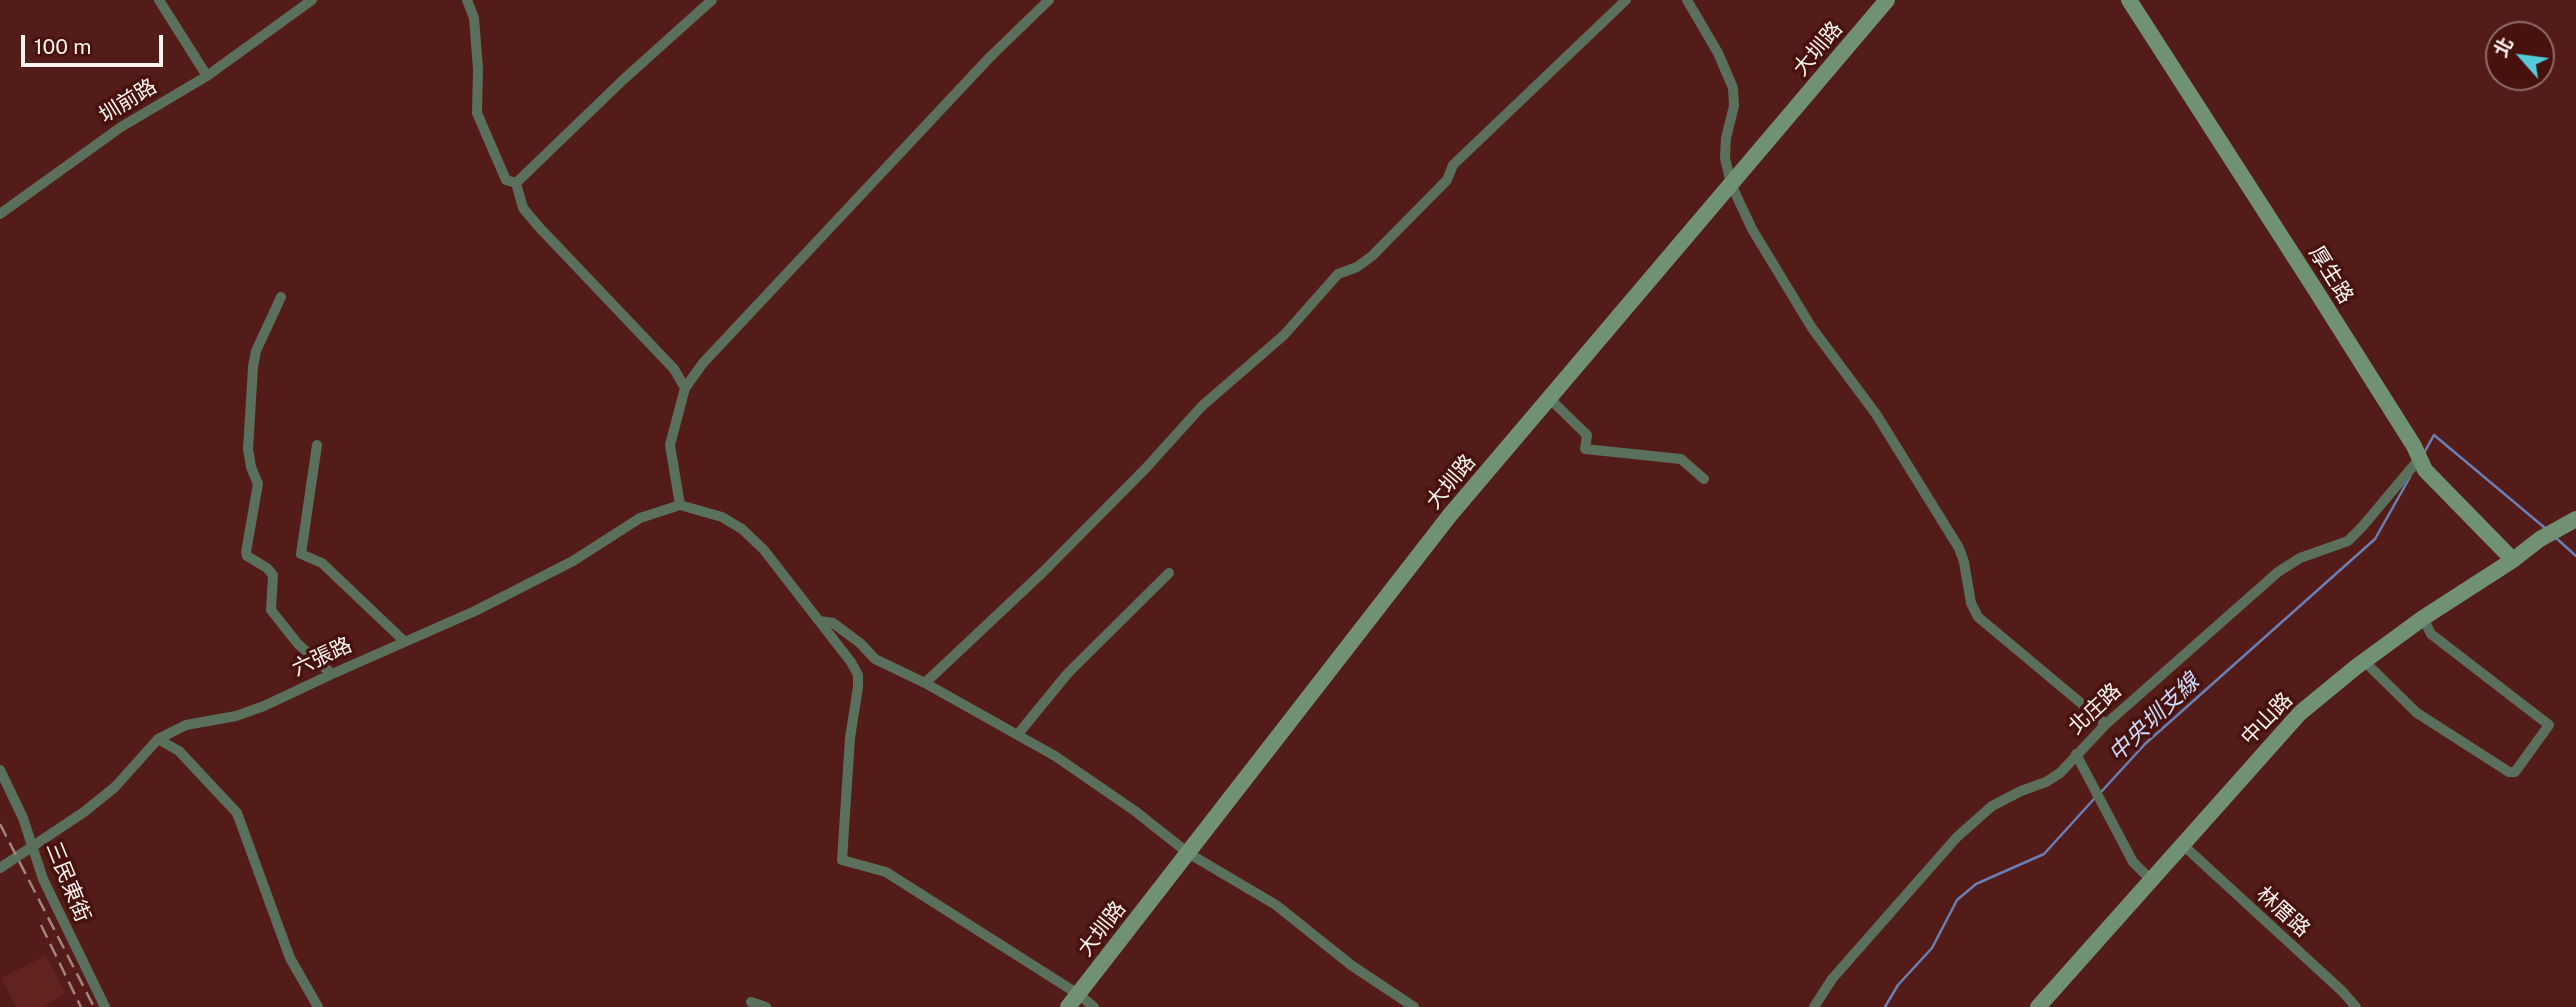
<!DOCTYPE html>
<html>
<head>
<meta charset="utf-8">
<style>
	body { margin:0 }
	#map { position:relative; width:2576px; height:1007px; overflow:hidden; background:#531c18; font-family:"Public Sans","Noto Sans TC",sans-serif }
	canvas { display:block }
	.north { position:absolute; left:2485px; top:21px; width:70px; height:70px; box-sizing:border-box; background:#47110e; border:2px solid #8f6b69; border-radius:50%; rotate:298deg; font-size:19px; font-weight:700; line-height:28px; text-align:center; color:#faf3f2 }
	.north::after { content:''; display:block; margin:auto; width:24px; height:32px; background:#53cbdb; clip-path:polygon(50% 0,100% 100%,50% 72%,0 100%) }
	.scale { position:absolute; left:21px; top:35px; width:142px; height:32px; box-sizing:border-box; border:4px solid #faf3f2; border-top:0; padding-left:9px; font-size:21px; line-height:24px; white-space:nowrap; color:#faf3f2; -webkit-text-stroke:5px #47110e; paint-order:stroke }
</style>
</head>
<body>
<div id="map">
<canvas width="2576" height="1007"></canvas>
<div class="north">北</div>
<div class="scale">100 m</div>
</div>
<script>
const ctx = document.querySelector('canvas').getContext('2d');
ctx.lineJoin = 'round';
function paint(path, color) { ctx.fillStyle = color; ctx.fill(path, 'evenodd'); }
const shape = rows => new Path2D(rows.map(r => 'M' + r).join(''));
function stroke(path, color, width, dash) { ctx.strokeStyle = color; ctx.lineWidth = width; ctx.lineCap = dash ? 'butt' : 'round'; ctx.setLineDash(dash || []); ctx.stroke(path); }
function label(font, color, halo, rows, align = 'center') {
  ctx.font = font + ' "Public Sans","Noto Sans TC",sans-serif'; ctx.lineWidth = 7; ctx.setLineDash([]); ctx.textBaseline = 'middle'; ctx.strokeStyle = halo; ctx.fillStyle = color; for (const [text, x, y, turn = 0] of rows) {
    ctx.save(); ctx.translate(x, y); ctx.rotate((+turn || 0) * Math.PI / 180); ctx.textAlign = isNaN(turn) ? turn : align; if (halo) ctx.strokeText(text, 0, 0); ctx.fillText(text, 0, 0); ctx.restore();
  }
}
paint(shape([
	[46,955,66,994,42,1007,16,1007,1,978]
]), '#61231e');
stroke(shape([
	[2424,453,2434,435,2545,528],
	[2555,537,2576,556],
	[2101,792,2145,744,2375,539,2410,477],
	[1885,1007,1898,985,1932,948,1957,900,1976,884,2044,854,2094,799]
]), '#6a7fb4', 2.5);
stroke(shape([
	[159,0,207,76],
	[467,0,474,18,478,69,477,113,506,180,516,183,523,208,538,226,674,369,685,388],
	[1687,0,1718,53,1733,88,1734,106,1726,138,1725,158,1731,184,1752,229,1812,328,1876,414,1959,548,1964,562,1971,603,1978,617,2106,724],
	[516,183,624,79,712,0],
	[0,214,121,127,207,76,312,0],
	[281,297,256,351,253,367,248,449,251,467,258,484,246,552,247,556,267,568,273,575,271,610,298,644,332,674],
	[1549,398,1587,435,1585,449,1681,459,1704,479],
	[317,445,301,554,322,563,404,641],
	[680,505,670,445,685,388,703,363,990,57,1049,0],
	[819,621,833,623,860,643,875,659,925,683,1055,756,1135,811,1188,853,1276,905,1351,965,1414,1007],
	[2365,662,2417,713,2509,772,2515,772,2549,725,2431,634,2423,618],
	[925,683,1043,572,1146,468,1202,406,1284,335,1338,274,1357,267,1372,256,1447,180,1453,165,1626,0],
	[1018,734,1068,673,1169,573],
	[158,739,179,751,237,813,290,958,318,1007],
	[2076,754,2133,862,2152,881],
	[0,770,23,818,43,879,105,1007],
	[2183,845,2342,991,2356,1007],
	[0,868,84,812,115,787,158,739,186,725,236,716,264,706,332,674,475,611,573,561,640,518,680,505,722,517,742,529,764,550,851,662,858,675,858,687,850,738,842,860,886,872,1078,994,1094,1007],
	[751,1002,766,1007],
	[1814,1007,1832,979,1957,837,1992,806,2021,791,2046,782,2060,773,2106,724,2278,572,2300,558,2348,541,2362,527,2420,458]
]), '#5a6f5c', 10);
stroke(shape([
	[2129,0,2313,286,2414,446,2425,470,2513,560],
	[1068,1007,1450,515,1887,0],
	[2038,1007,2300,713,2356,667,2423,618,2513,560,2540,539,2576,519]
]), '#709173', 16);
stroke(shape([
	[0,824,94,1007],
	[41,925,81,1007]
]), '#a48481', 2.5, [14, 7]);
label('21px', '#faf3f2', '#47110e', [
	["大圳路",1818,49,-50],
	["圳前路",128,101,-32],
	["厚生路",2331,275,58],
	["大圳路",1451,482,-50],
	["六張路",322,657,-25],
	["北庄路",2095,709,-43],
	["中山路",2267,719,-46],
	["三民東街",68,882,68],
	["林厝路",2283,912,42],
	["大圳路",1102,929,-52]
]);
label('italic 23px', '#cddafa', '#47110e', [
	["中央圳支線",2154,718,-44]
]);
</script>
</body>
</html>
